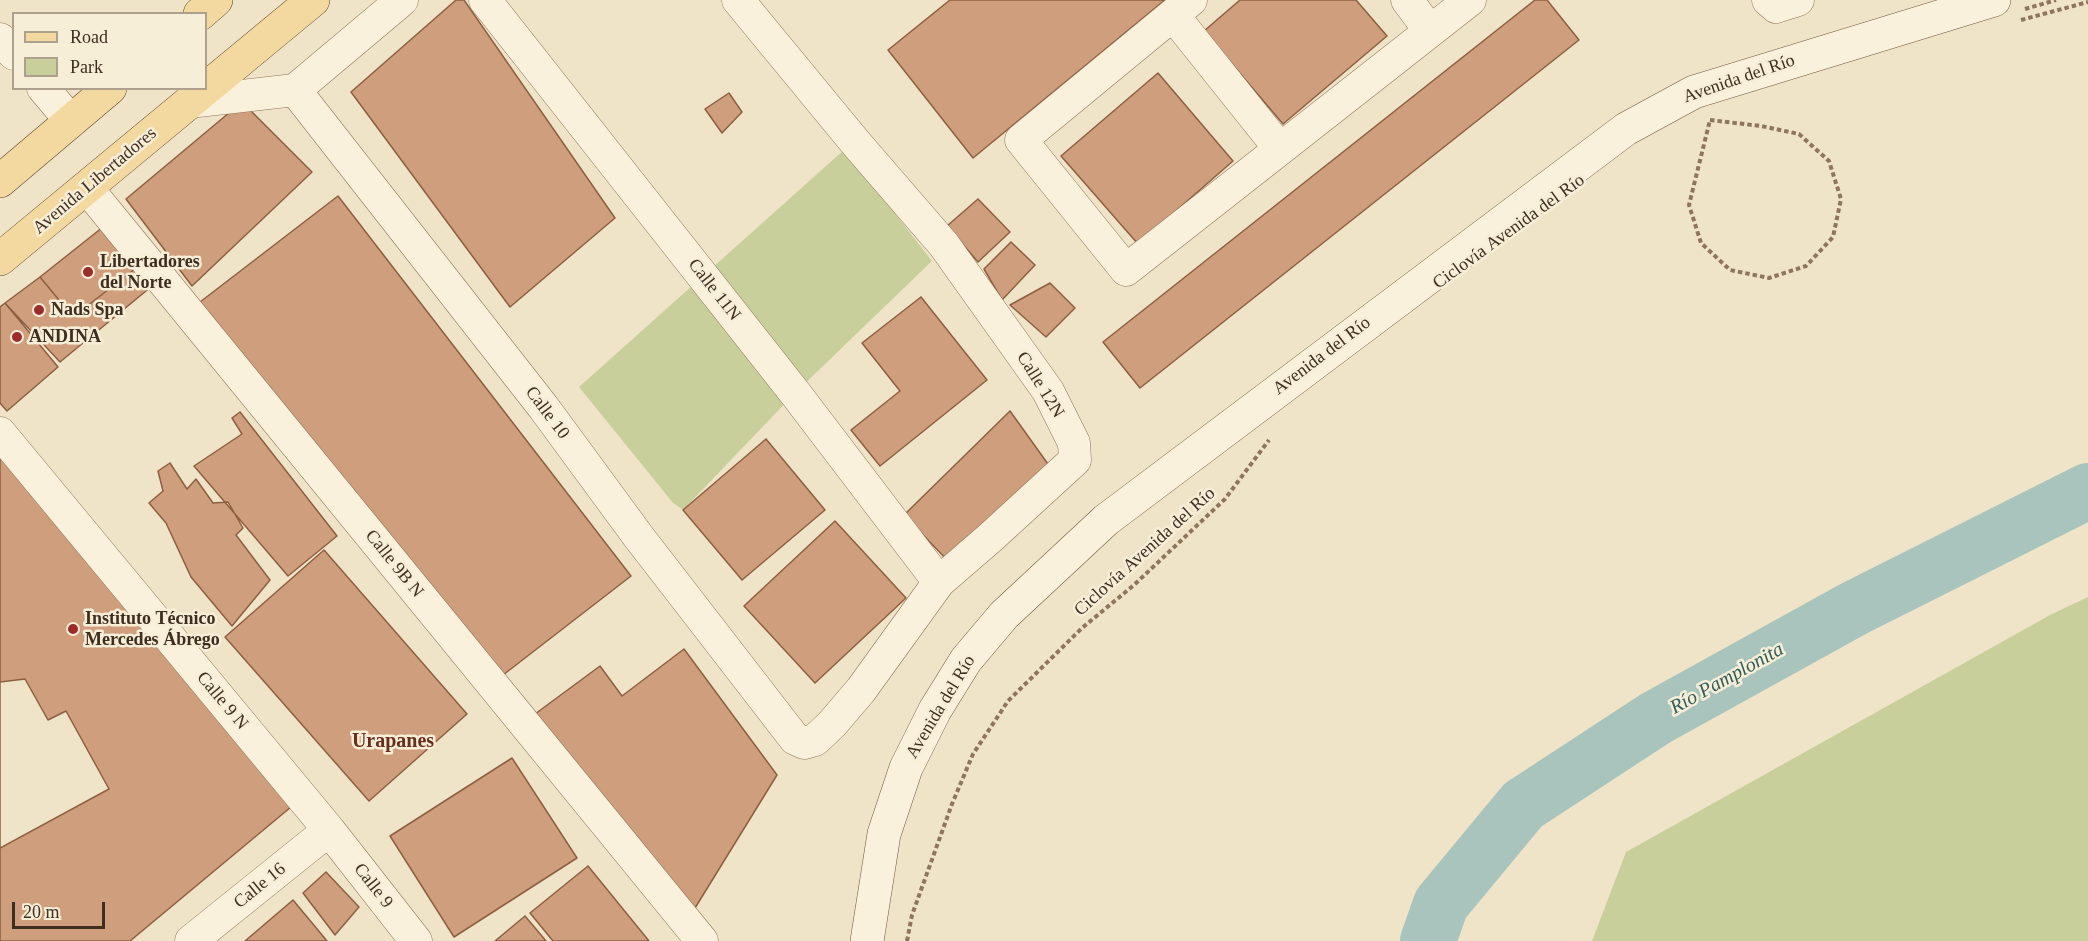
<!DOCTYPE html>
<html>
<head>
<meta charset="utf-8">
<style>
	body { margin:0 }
	#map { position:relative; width:2088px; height:941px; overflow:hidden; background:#f0e4c8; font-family:"Times New Roman",serif }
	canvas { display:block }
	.legend { position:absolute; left:12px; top:12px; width:195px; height:78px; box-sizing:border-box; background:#f7eed8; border:2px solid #ada18e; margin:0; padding:8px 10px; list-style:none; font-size:18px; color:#3d2e20 }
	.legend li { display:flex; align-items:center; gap:12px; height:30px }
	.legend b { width:30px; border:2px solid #ada18e }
	.scale { position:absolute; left:12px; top:902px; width:93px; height:27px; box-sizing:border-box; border:3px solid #3d2e20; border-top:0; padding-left:8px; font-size:18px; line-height:21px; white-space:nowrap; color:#3d2e20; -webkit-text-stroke:4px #f7eed8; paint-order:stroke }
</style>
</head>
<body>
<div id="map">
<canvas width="2088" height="941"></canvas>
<ul class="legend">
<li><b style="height:8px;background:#f3d9a0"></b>Road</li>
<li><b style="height:16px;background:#c9cf9b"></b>Park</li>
</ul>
<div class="scale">20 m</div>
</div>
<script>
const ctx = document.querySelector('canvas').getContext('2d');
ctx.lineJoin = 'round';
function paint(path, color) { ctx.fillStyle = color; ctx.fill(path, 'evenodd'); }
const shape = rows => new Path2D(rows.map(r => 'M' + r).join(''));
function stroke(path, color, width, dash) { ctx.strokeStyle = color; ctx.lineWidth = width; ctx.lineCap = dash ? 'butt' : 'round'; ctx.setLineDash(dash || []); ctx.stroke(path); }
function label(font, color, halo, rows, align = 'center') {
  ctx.font = font + ' "Times New Roman",serif'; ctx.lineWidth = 5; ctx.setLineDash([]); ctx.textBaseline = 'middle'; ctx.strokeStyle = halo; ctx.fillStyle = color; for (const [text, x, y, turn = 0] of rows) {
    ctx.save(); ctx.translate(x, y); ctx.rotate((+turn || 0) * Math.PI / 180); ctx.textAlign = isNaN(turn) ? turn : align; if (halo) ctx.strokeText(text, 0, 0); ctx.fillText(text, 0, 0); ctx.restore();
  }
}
paint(shape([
	[845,149,932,261,795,393,683,510,673,503,579,387],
	[2088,597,2088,941,1592,941,1626,852,2050,615]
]), '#c9cf9b');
stroke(shape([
	[1428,941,1441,904,1523,805,1656,718,1855,608,2088,491]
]), '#a9c4bc', 56);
const building = shape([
	[456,0,464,0,615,218,510,307,351,92,456,0],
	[950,0,1165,0,973,158,888,50,950,0],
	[1240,0,1356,0,1387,36,1283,124,1204,31,1240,0],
	[1535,0,1547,0,1579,40,1140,388,1103,342,1535,0],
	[1158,73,1233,161,1138,244,1061,156,1158,73],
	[729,93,742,112,722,133,705,109,729,93],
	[242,102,312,172,192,286,126,199,242,102],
	[338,196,631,576,494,682,200,302,338,196],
	[978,199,1010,232,978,262,947,226,978,199],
	[103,227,136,268,73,317,40,277,103,227],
	[1011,242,1035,265,1002,300,984,269,1011,242],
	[136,268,152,286,60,362,5,303,40,277,73,317,136,268],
	[1050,283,1075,308,1046,337,1010,305,1050,283],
	[921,297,987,380,880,466,851,430,900,391,862,343,921,297],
	[5,303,58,367,7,411,0,403,0,307,5,303],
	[1010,411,1053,471,950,563,904,515,1010,411],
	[240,412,337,536,288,576,194,466,242,434,232,418,240,412],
	[766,439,825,510,742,580,683,510,766,439],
	[0,451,291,807,130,941,0,941,0,451],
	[170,463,187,489,196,479,213,503,228,502,243,528,236,535,270,580,232,626,191,577,166,523,149,503,163,491,158,471,170,463],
	[835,521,906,598,815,683,744,606,835,521],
	[324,550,467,714,369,801,225,637,324,550],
	[684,649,777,775,687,921,535,714,600,666,622,696,684,649],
	[25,679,48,720,66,711,109,789,0,848,0,682,25,679],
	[512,758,577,858,454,937,390,836,512,758],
	[588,866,649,941,553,941,530,913,588,866],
	[326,872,359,907,335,935,303,893,326,872],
	[293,900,327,941,245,941,293,900],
	[525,916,546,941,495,941,525,916]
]);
paint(building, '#cf9f7d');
stroke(building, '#8d5f41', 1.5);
const street = shape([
	[485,0,795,393,939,582],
	[1191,0,1021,140,1126,270,1470,0],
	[1407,0,1430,31],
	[1768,0,1776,7,1798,0],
	[1173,15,1280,149],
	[0,39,14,54],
	[43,88,71,121],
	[295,90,544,408,638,536,795,739,804,743,815,740,832,724,861,690,939,582,991,537,1075,460,1074,443,1048,391,944,245,855,142,738,0],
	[189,102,295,90,402,0],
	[87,188,702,941],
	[0,433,329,830,416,941],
	[191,941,329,830]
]);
const secondary = shape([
	[867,941,884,834,906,768,935,710,966,660,1004,615,1106,520,1626,129,1694,92,1994,0]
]);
const primary = shape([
	[200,14,216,0],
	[0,181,110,88],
	[0,259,313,0]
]);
stroke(street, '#8d765c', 33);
stroke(secondary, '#6f573f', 34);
stroke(primary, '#5b4430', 34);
stroke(shape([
	[2025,9,2056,0],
	[2021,20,2088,2],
	[1710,120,1761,126,1799,134,1829,161,1841,199,1833,237,1806,266,1769,278,1730,270,1701,243,1689,205,1710,120],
	[907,941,912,915,952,804,973,754,1008,701,1082,628,1134,585,1225,499,1269,440]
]), '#8d765c', 4, [4.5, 3]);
stroke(street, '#faf1dc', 32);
stroke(secondary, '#faf1dc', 33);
stroke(primary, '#f3d9a0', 33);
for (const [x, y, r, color] of [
	[88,272,6,"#9e2a2b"],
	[39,310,6,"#9e2a2b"],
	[17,337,6,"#9e2a2b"],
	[73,629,6,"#9e2a2b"]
]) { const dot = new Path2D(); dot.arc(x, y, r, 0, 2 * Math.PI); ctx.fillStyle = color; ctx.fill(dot); stroke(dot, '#f7eed8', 2); }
label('18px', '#3d2e20', '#f7eed8', [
	["Avenida del Río",1739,79,-19],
	["Avenida Libertadores",95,181,-40],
	["Ciclovía Avenida del Río",1509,232,-36],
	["Calle 11N",714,290,52],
	["Avenida del Río",1322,356,-37],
	["Calle 12N",1040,385,58],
	["Calle 10",547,413,53],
	["Ciclovía Avenida del Río",1145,552,-42],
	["Calle 9B N",394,564,51],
	["Calle 9 N",222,701,50],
	["Avenida del Río",941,707,-59],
	["Calle 16",260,886,-39],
	["Calle 9",373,886,52]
]);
label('bold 18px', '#3d2e20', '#f7eed8', [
	["Libertadores",100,262],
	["del Norte",100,283],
	["Nads Spa",51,310],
	["ANDINA",29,337],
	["Instituto Técnico",85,619],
	["Mercedes Ábrego",85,640]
], 'left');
label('italic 20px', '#2f5d5a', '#f7eed8', [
	["Río Pamplonita",1727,679,-29]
]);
label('bold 20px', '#6b2e1e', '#f7eed8', [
	["Urapanes",393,742]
]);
</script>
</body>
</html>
